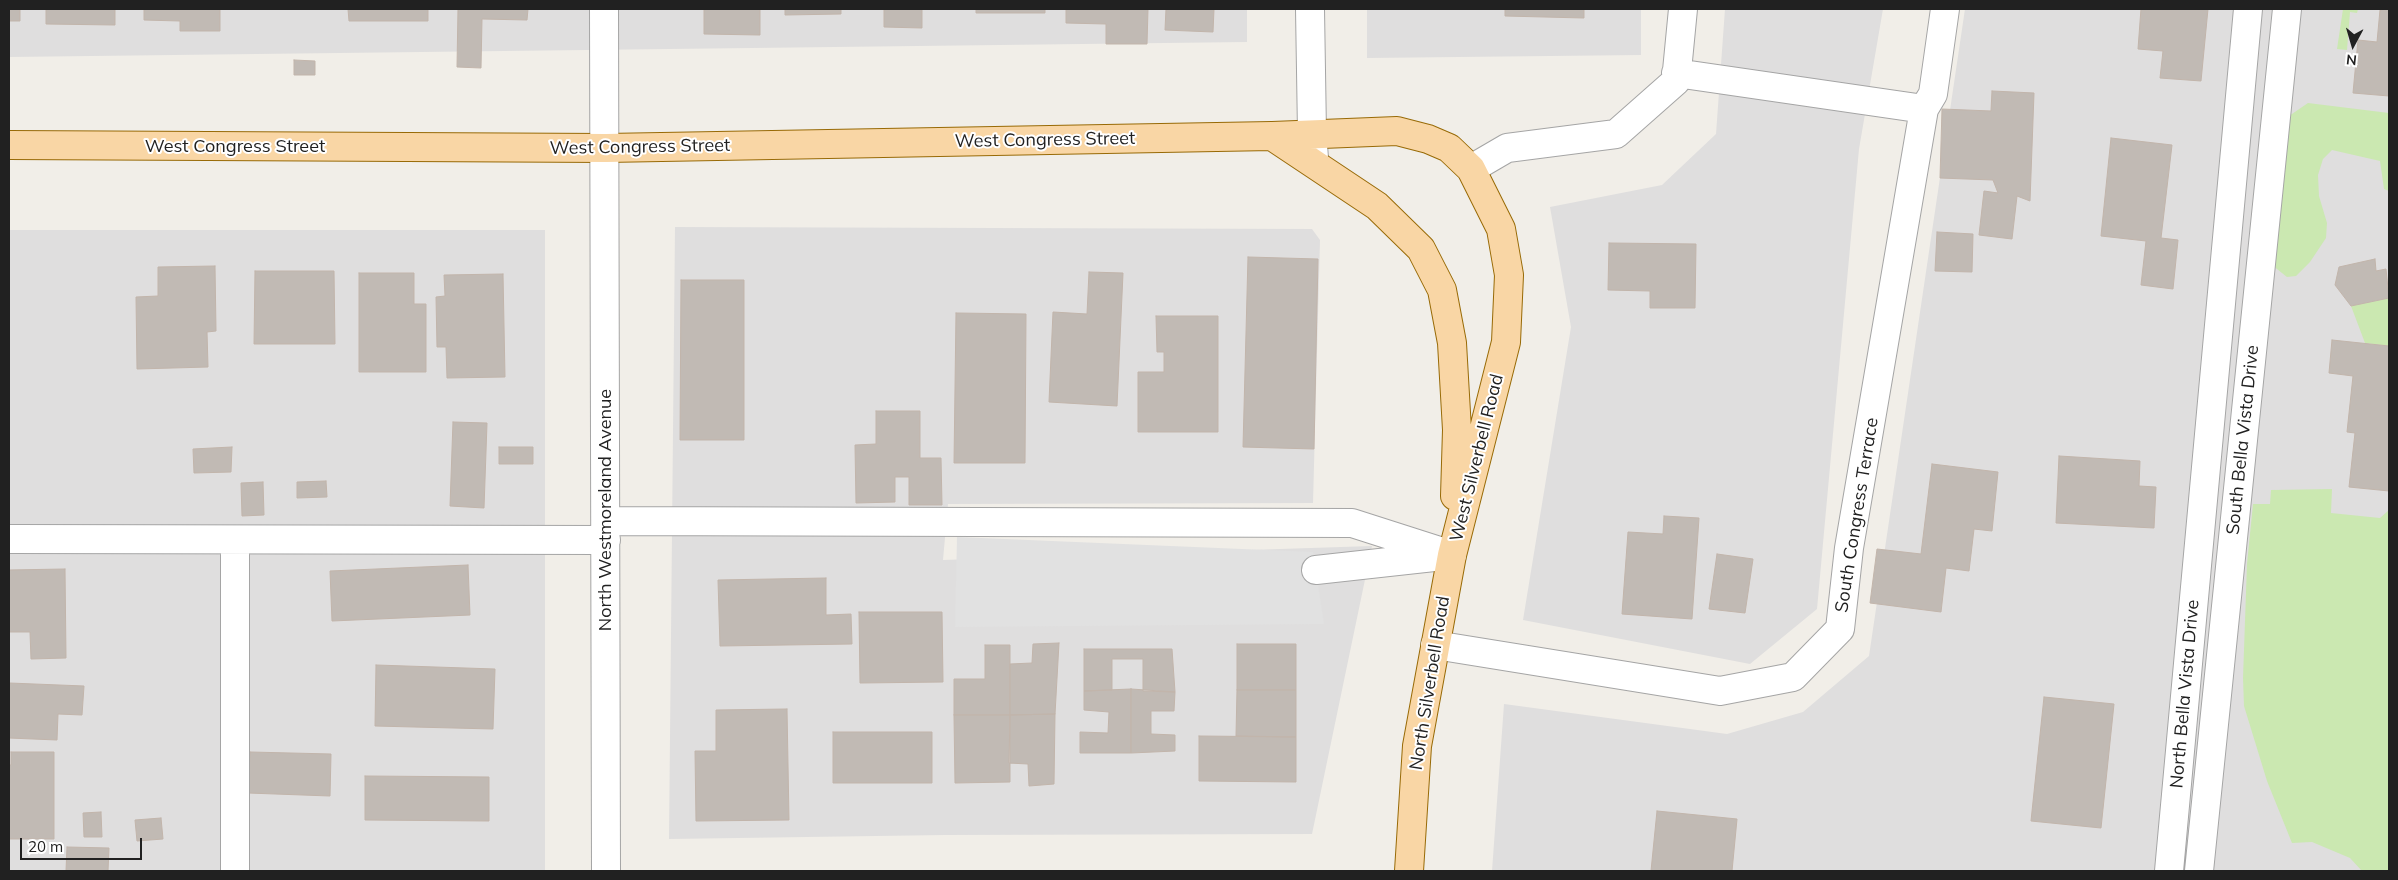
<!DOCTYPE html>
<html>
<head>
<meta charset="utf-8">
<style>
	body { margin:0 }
	#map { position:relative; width:2398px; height:880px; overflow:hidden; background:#f1eee8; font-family:Mulish,sans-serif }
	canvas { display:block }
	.frame { position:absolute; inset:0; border:10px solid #212121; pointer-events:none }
	.north { position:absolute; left:2328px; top:20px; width:50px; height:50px; -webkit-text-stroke:4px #fff; paint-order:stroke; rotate:186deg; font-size:14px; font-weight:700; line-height:20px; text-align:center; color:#212121 }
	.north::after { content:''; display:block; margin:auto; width:18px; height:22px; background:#212121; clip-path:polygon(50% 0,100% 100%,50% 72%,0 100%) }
	.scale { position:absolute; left:20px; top:838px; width:122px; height:22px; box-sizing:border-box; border:2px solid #212121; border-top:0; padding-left:6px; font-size:15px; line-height:18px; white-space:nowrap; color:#212121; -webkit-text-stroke:4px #fff; paint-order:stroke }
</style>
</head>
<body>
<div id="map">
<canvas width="2398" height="880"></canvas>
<div class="frame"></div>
<div class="north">N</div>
<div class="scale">20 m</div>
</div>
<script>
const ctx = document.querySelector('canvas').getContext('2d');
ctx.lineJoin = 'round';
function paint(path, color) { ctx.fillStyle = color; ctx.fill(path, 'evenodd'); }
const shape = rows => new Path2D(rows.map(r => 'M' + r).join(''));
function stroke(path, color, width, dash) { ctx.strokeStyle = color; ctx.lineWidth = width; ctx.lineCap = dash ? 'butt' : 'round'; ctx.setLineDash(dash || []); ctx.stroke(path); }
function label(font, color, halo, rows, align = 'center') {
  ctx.font = font + ' Mulish,sans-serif'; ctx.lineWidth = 4; ctx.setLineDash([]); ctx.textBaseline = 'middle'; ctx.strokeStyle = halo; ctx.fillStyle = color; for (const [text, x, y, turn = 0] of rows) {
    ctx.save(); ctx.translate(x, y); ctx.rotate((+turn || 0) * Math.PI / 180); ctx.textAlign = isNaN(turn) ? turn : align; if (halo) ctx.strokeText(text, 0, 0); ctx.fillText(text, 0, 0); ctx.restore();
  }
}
paint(shape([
	[9,9,1247,9,1247,42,9,57],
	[1367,9,1641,9,1641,55,1367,58],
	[1725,9,1883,9,1859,149,1817,609,1750,664,1523,620,1571,327,1550,207,1662,185,1716,134],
	[1965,9,2389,9,2389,871,1492,871,1504,704,1727,734,1803,712,1869,656],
	[675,227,1312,229,1320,240,1313,503,948,504,943,560,1372,546,1312,834,945,835,669,839],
	[9,230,545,230,545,871,9,871]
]), '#dfdede');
paint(shape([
	[2343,9,2358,9,2357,13,2350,12,2347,50,2337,49],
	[2308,103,2389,113,2389,191,2384,189,2380,161,2332,150,2323,159,2318,175,2319,196,2327,223,2326,238,2310,262,2296,276,2287,277,2272,265,2289,116],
	[2389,298,2389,346,2365,343,2351,306],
	[2332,489,2331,513,2380,518,2389,510,2389,871,2362,871,2350,858,2312,842,2292,843,2267,781,2244,706,2243,678,2247,564,2253,504,2270,504,2271,490]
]), '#cbe8b1');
paint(shape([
	[957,537,1313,552,1324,624,955,627]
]), '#e1e1e1');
const building = shape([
	[9,9,20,9,20,21,9,21,9,9],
	[46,9,115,9,115,25,46,24,46,9],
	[144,9,220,9,220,31,180,31,180,21,144,20,144,9],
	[348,9,428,9,428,21,349,21,348,9],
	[458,9,528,9,527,20,482,19,481,68,457,67,458,9],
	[704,9,760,9,760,35,704,34,704,9],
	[785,9,841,9,841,14,785,15,785,9],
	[884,9,922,9,922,28,884,27,884,9],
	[976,9,1045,9,1045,13,976,13,976,9],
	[1066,9,1148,9,1147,44,1106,44,1106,24,1066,23,1066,9],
	[1166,9,1214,9,1213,32,1165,30,1166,9],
	[1505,9,1584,9,1584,18,1505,16,1505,9],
	[2141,9,2208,9,2201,81,2160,78,2163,51,2138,49,2141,9],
	[2387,9,2389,9,2389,96,2353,93,2358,40,2377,42,2380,10,2387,9],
	[294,60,315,61,315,75,294,75,294,60],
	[1992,91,2034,93,2030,201,2017,196,2012,239,1979,235,1984,191,1998,193,1993,180,1940,178,1942,109,1991,111,1992,91],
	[2111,138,2172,145,2161,238,2178,240,2173,289,2141,285,2146,241,2101,236,2111,138],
	[1937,232,1973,234,1972,272,1935,271,1937,232],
	[1609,243,1696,244,1695,308,1650,308,1650,291,1608,290,1609,243],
	[1248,257,1318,259,1314,449,1243,447,1248,257],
	[2375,259,2376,271,2386,269,2389,298,2351,306,2335,285,2339,267,2375,259],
	[215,266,216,331,207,332,208,367,137,369,136,297,158,296,158,267,215,266],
	[255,271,334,271,335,344,254,344,255,271],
	[1089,272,1123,273,1117,406,1049,402,1053,312,1087,314,1089,272],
	[359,273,414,273,414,304,426,304,426,372,359,372,359,273],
	[503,274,505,377,447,378,446,347,437,347,436,297,445,296,444,275,503,274],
	[681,280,744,280,744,440,680,440,681,280],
	[956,313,1026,314,1025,463,954,463,956,313],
	[1156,316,1218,316,1218,432,1138,432,1138,372,1164,372,1164,352,1157,352,1156,316],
	[2332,340,2389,346,2389,491,2349,487,2355,433,2347,432,2353,376,2329,373,2332,340],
	[876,411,920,411,920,458,941,458,942,505,909,505,909,477,895,477,895,502,856,503,855,445,876,444,876,411],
	[453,422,487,423,484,508,450,506,453,422],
	[232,447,231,472,194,473,193,449,232,447],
	[499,447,533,447,533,464,499,464,499,447],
	[2059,456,2140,461,2139,486,2156,487,2154,528,2056,523,2059,456],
	[1932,464,1998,472,1992,531,1974,529,1969,571,1946,568,1941,612,1870,603,1877,549,1921,554,1932,464],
	[326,481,327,497,297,498,297,482,326,481],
	[263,482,264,515,242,516,241,483,263,482],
	[1664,516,1699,518,1692,619,1622,614,1628,532,1663,534,1664,516],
	[1717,554,1753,559,1745,613,1709,609,1717,554],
	[468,565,470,615,332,621,330,571,468,565],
	[65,569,66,658,31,659,30,632,9,632,9,570,65,569],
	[826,578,826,615,851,614,852,644,720,646,718,580,826,578],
	[859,612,942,612,943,682,860,683,859,612],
	[1059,643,1055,714,1010,715,1010,664,1032,663,1033,644,1059,643],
	[1237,644,1296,644,1296,690,1237,690,1237,644],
	[985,645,1010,645,1010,715,954,715,954,679,985,679,985,645],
	[1084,649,1172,649,1175,692,1143,691,1143,659,1112,659,1112,690,1084,691,1084,649],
	[376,665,495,669,493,729,375,726,376,665],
	[9,683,84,686,82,715,58,714,57,740,9,738,9,683],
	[1131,689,1175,692,1174,711,1151,711,1151,734,1175,735,1175,751,1131,753,1131,689],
	[1131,689,1131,753,1080,753,1080,732,1108,733,1109,712,1084,710,1084,691,1131,689],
	[1237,690,1296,690,1296,737,1236,736,1237,690],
	[2044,697,2114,704,2101,828,2031,821,2044,697],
	[787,709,789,820,696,821,695,751,716,751,716,710,787,709],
	[1055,714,1054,784,1029,786,1028,764,1009,763,1010,715,1055,714],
	[954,715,1010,715,1010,782,955,783,954,715],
	[833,732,932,732,932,783,833,783,833,732],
	[1199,736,1296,737,1296,782,1199,781,1199,736],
	[11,752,54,752,54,839,9,839,9,765,11,765,11,752],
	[250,752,331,754,330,796,248,793,250,752],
	[365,776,489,777,489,821,365,820,365,776],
	[1657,811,1737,819,1732,871,1651,871,1657,811],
	[101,812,102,837,84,837,83,813,101,812],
	[161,818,163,839,137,841,135,820,161,818],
	[67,847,109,848,108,871,66,871,67,847]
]);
paint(building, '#c1bab4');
stroke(building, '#c2b5ab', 1);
const minor = shape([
	[604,9,606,871],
	[1310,9,1312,133,1314,158],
	[1676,73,1924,109],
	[1471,169,1507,148,1616,134,1676,81,1683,9],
	[606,521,1352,523,1452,555],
	[9,539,606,540],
	[1316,570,1443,556],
	[1435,645,1720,691,1793,677,1840,629,1849,548,1924,109,1933,94,1945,9],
	[235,871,235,540],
	[2169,871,2248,9],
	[2199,871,2287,9]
]);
const major = shape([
	[1272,136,1377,206,1421,249,1442,290,1452,343,1457,430,1455,496],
	[9,145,606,148,1272,136,1397,131,1428,139,1449,148,1471,169,1501,229,1509,275,1506,342,1452,555,1417,746,1409,871]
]);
stroke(minor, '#a5a5a5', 30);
stroke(major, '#986a06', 30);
stroke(minor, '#fff', 28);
stroke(major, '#f9d6a5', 28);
label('18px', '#212121', '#fff', [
	["West Congress Street",1045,140,-1],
	["West Congress Street",235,147],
	["West Congress Street",640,147,-1],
	["South Bella Vista Drive",2243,440,-84],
	["West Silverbell Road",1477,458,-76],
	["North Westmoreland Avenue",606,510,-90],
	["South Congress Terrace",1857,515,-81],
	["North Silverbell Road",1430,683,-81],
	["North Bella Vista Drive",2185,694,-85]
]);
</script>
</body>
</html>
